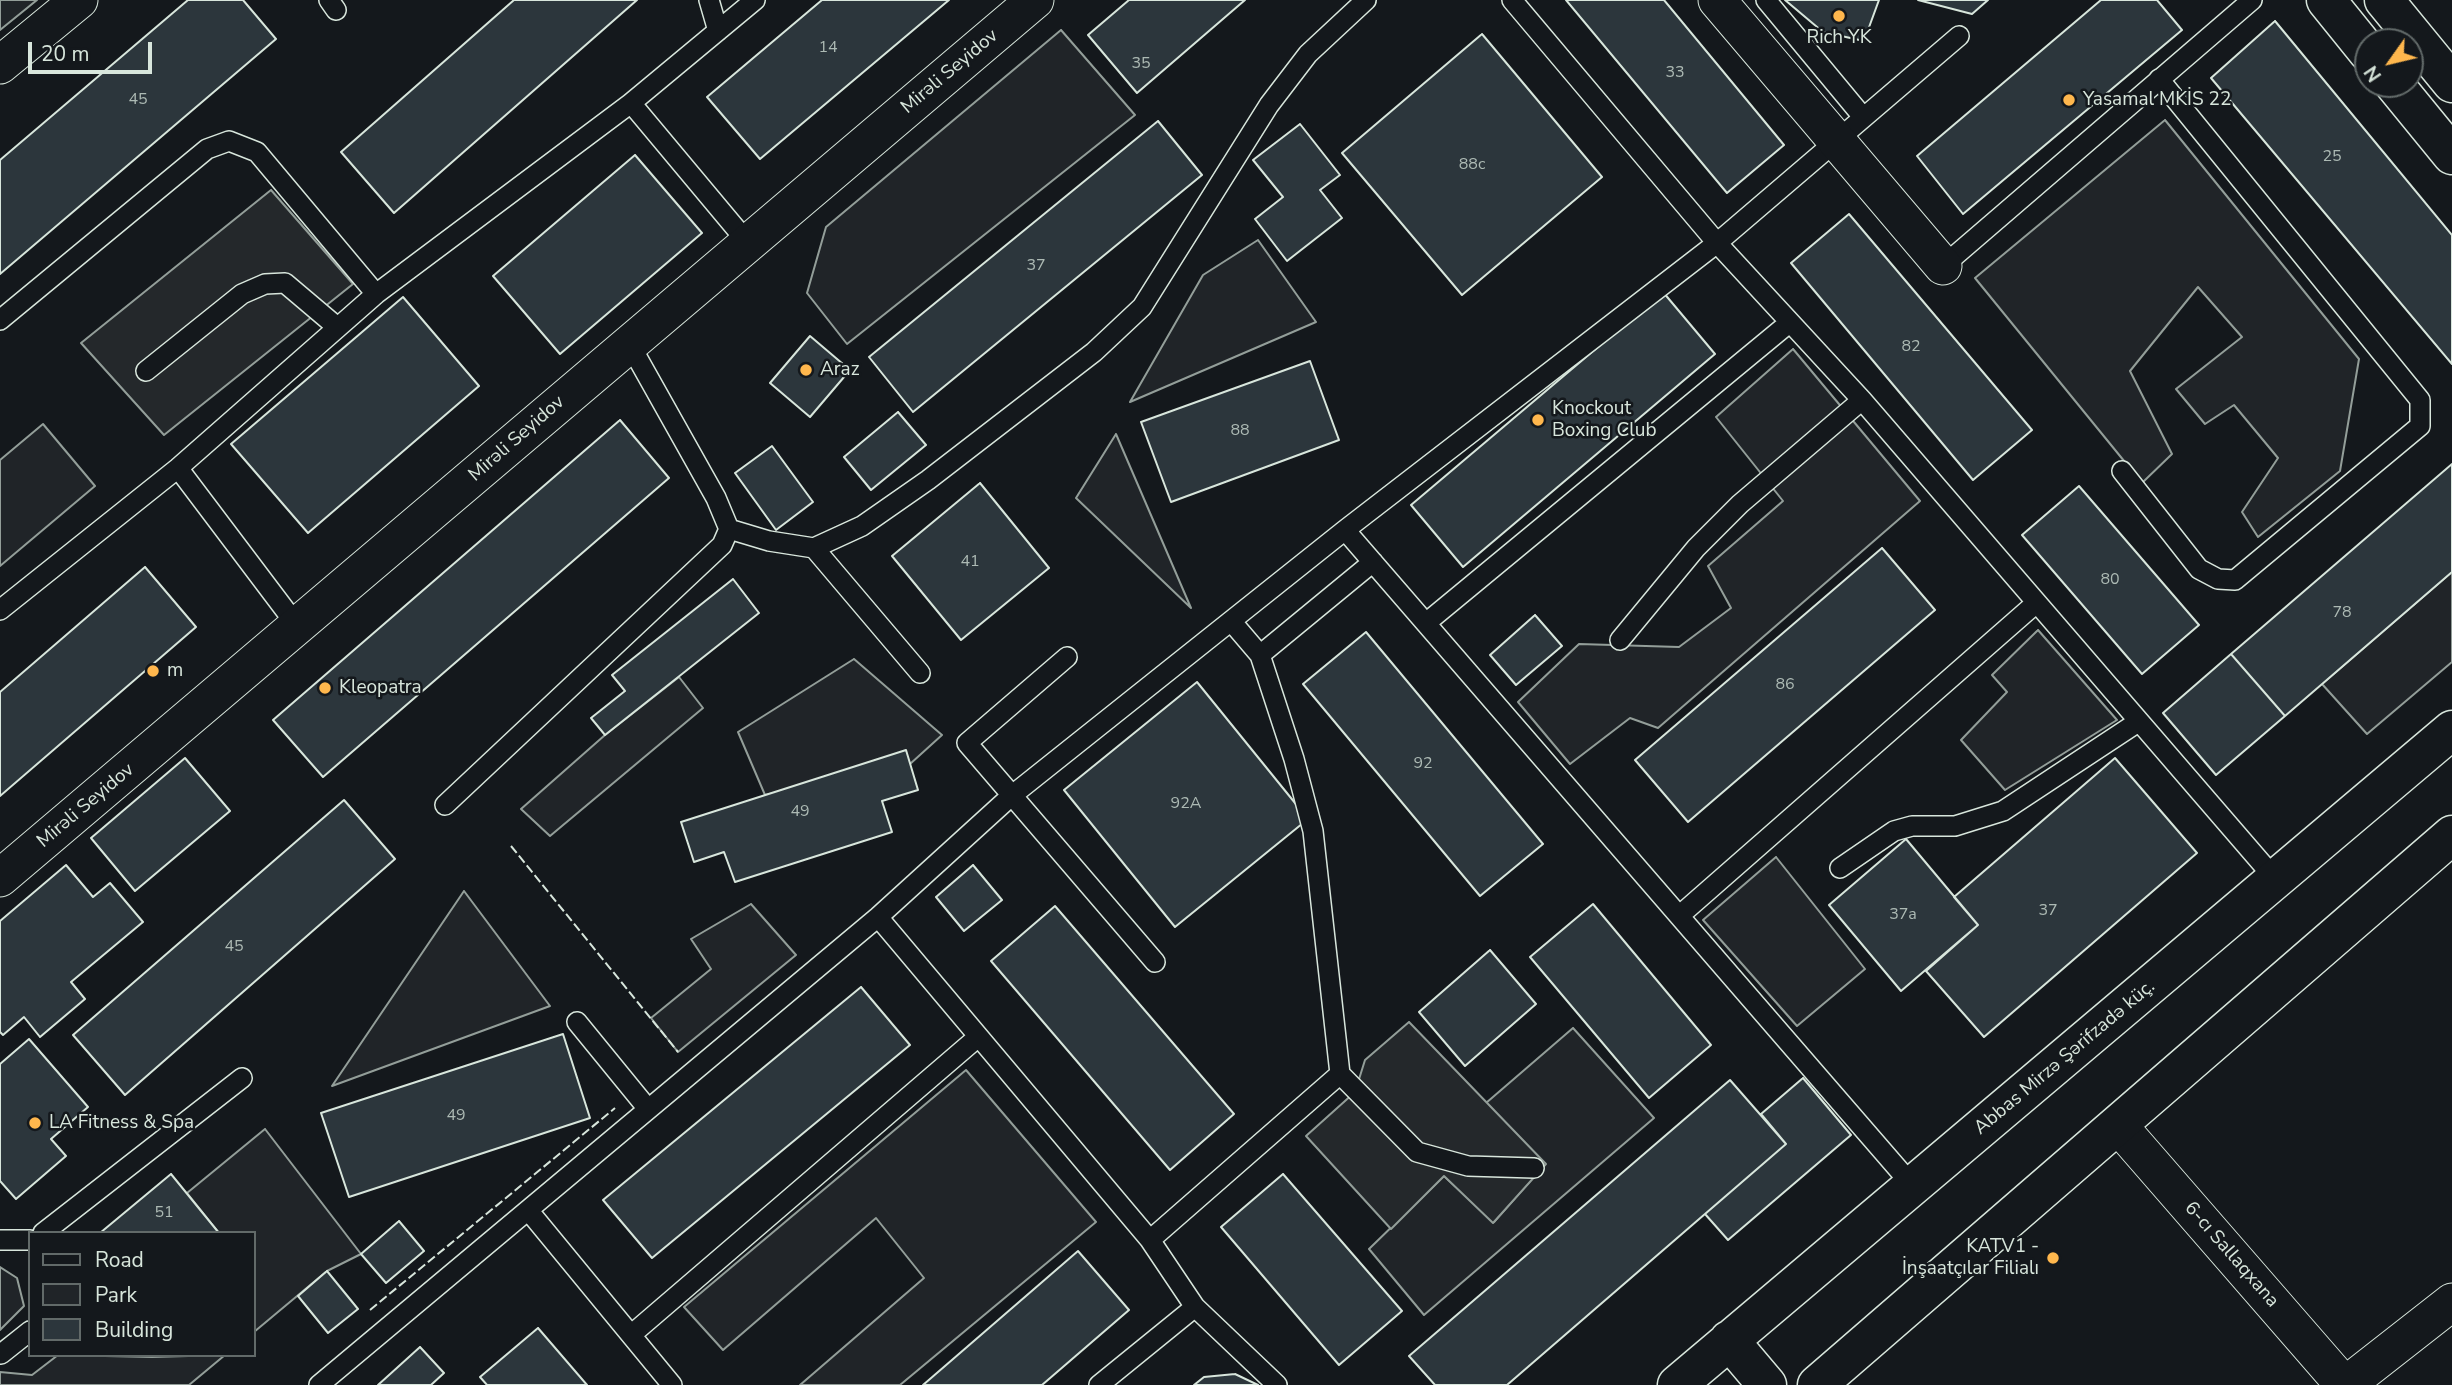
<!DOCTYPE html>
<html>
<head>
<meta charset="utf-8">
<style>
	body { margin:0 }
	#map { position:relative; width:2452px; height:1385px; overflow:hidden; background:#14181c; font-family:"Nunito Sans",sans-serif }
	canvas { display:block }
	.legend { position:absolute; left:28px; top:1231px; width:228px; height:126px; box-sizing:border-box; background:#14181c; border:2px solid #626a69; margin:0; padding:9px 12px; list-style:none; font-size:21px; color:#d8e6dc }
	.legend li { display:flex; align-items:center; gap:14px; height:35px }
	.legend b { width:35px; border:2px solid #626a69 }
	.north { position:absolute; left:2354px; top:28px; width:70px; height:70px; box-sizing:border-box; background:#14181c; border:2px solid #626a69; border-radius:50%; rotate:236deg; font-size:19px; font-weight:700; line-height:28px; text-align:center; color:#d8e6dc }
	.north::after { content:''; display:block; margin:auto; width:24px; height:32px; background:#ffb74d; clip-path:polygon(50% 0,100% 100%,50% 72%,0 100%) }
	.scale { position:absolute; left:28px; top:42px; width:124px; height:32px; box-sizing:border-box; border:4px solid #d8e6dc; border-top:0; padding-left:9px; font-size:21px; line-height:24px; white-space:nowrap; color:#d8e6dc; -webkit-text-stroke:5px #14181c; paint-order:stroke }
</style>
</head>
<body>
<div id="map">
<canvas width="2452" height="1385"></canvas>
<ul class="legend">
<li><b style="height:9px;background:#14181c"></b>Road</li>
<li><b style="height:19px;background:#202428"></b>Park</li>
<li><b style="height:19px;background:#2c363c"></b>Building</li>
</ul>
<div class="north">N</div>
<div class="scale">20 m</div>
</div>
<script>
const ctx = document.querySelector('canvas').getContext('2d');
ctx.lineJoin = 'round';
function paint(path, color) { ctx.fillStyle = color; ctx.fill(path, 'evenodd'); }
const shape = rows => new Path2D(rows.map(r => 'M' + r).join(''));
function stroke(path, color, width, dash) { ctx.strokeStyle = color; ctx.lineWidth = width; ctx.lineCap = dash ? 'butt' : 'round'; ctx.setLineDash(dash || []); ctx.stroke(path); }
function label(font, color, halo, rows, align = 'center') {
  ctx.font = font + ' "Nunito Sans",sans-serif'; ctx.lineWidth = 5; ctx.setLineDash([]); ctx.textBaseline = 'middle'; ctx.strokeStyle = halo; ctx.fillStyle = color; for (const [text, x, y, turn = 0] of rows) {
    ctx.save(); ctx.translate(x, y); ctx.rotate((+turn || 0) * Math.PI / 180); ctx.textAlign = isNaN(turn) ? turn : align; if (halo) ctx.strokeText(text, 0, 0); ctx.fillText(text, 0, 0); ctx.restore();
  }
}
const green = shape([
	[0,0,37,0,0,30,0,0],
	[1061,30,1135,115,847,344,807,293,826,227,1061,30],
	[2165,120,2359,359,2340,471,2258,537,2242,512,2278,458,2234,405,2205,424,2176,389,2242,337,2198,287,2130,371,2172,454,2142,483,1975,278,2165,120],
	[1258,240,1316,322,1130,402,1203,275,1258,240],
	[1793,349,1920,501,1658,728,1630,718,1570,764,1518,702,1579,644,1679,647,1731,608,1708,566,1783,501,1716,417,1793,349],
	[43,424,95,486,0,566,0,460,43,424],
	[1116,434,1191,608,1076,498,1116,434],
	[2452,572,2452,662,2367,734,2322,684,2452,572],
	[2038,630,2117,720,2005,790,1961,740,2007,692,1992,675,2038,630],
	[854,659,942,735,910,764,765,795,738,732,854,659],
	[679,677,703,708,550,836,521,809,605,735,679,677],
	[1776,857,1865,969,1797,1026,1703,920,1776,857],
	[464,891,550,1006,332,1086,464,891],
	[751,904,796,955,678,1052,651,1018,711,969,691,939,751,904],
	[1573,1028,1654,1118,1424,1315,1369,1249,1444,1176,1494,1222,1545,1164,1486,1103,1573,1028],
	[966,1070,1096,1222,900,1385,800,1385,924,1278,876,1218,723,1350,684,1307,966,1070],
	[265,1129,361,1254,327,1271,254,1332,254,1233,219,1233,187,1193,265,1129],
	[0,1267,17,1278,24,1306,0,1330,0,1267],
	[58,1355,152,1357,225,1355,189,1385,0,1385,0,1372,32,1375,58,1355]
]);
paint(green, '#202428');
stroke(green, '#939e99', 2);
const parking = shape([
	[271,190,353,284,164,435,81,343,271,190],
	[1409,1022,1546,1164,1493,1223,1444,1176,1391,1229,1306,1136,1355,1092,1365,1060,1409,1022]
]);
paint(parking, '#24282b');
stroke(parking, '#939e99', 2);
const building = shape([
	[188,0,243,0,276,39,0,274,0,160,188,0],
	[514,0,637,0,394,213,341,152,514,0],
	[822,0,949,0,760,159,707,97,822,0],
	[1129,0,1245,0,1137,93,1088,35,1129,0],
	[1566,0,1664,0,1784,145,1727,193,1566,0],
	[1785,0,1879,0,1864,41,1823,32,1785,0],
	[1918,0,1988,0,1972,14,1918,0],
	[2101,0,2157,0,2182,30,1963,214,1917,156,2101,0],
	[2275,21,2452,235,2452,364,2211,78,2275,21],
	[1482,34,1602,177,1462,295,1342,153,1482,34],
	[1158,121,1202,175,913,412,869,357,1158,121],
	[1300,124,1340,175,1320,190,1342,218,1287,261,1255,219,1283,197,1253,160,1300,124],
	[635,155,702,233,560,354,493,276,635,155],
	[1849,214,2032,430,1973,480,1791,263,1849,214],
	[1663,292,1715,354,1463,567,1411,505,1663,292],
	[403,297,479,386,308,533,231,444,403,297],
	[810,336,850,370,810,417,770,383,810,336],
	[1310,361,1339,440,1171,502,1141,422,1310,361],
	[898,412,926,445,871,490,844,457,898,412],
	[620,420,669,478,323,777,273,720,620,420],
	[772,446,813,502,776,530,735,473,772,446],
	[2452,464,2452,572,2285,716,2231,654,2452,464],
	[980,483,1049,568,961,640,892,556,980,483],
	[2079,486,2199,625,2142,674,2022,535,2079,486],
	[1882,548,1935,610,1688,822,1635,760,1882,548],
	[145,567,196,627,0,796,0,692,145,567],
	[733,579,759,613,605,735,591,718,625,691,612,675,733,579],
	[1535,615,1562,646,1516,685,1490,655,1535,615],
	[1366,632,1543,844,1480,896,1303,684,1366,632],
	[2231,654,2285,716,2216,775,2163,713,2231,654],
	[1197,682,1308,819,1175,927,1064,790,1197,682],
	[906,750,918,790,882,801,892,832,735,882,724,852,694,862,681,822,906,750],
	[185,758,230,811,135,891,91,838,185,758],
	[2115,758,2197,853,1984,1037,1926,971,1978,925,1954,897,2115,758],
	[344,800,395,859,125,1095,73,1035,344,800],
	[1906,839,1978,925,1901,991,1829,905,1906,839],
	[66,865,93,897,110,883,143,922,71,982,85,999,40,1037,24,1017,3,1035,0,1032,0,921,66,865],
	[973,865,1002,900,964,931,936,897,973,865],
	[1593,904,1711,1045,1649,1098,1530,957,1593,904],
	[1055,906,1234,1114,1170,1170,991,961,1055,906],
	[1490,950,1536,1004,1465,1066,1419,1012,1490,950],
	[861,987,910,1045,652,1258,603,1200,861,987],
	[563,1034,590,1118,349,1197,321,1113,563,1034],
	[29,1039,88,1107,51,1139,66,1156,16,1199,0,1181,0,1064,29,1039],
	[1803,1078,1851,1135,1728,1240,1705,1214,1786,1144,1761,1114,1803,1078],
	[1730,1080,1786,1144,1507,1385,1435,1385,1409,1356,1730,1080],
	[171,1174,219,1233,100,1233,171,1174],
	[1283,1174,1402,1311,1339,1365,1221,1227,1283,1174],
	[399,1221,424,1251,386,1283,361,1254,399,1221],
	[1078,1251,1129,1310,1042,1385,923,1385,1078,1251],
	[327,1271,358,1309,328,1333,298,1296,327,1271],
	[538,1328,587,1385,487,1385,480,1377,538,1328],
	[420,1347,444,1373,431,1385,378,1385,420,1347],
	[1235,1374,1258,1385,1194,1385,1204,1377,1235,1374]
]);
paint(building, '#2c363c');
stroke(building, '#d8e6dc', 2);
const service = shape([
	[329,0,336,10],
	[709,0,718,31],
	[1512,0,1717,243,1862,400,2277,881],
	[1766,0,1863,117],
	[631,103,748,243],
	[1943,266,2252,0],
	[0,320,207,149,229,141,257,152,376,294],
	[146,371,242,294,265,284,285,283,337,327],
	[178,468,298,627],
	[2122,471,2199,569,2218,579,2235,580,2420,426,2420,400,2159,79],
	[729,529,769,541,814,548,862,526,928,480,1094,352,1142,307,1269,105,1308,54,1366,0],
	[1345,530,1912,1185],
	[814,548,920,673],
	[0,610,178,468,376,294,631,103,755,0],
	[1231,621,1260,655,1373,562],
	[1426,623,1789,323],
	[1620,640,1696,548,1740,504,1862,400],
	[1260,655,1294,759,1313,831,1340,1074,1417,1152,1468,1166,1534,1168],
	[1067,657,967,743,1155,962],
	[445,805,722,545,729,529,716,498,629,343],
	[1840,868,1894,831,1912,826,1955,826,2003,811,2138,722],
	[1679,916,2035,604],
	[878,917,1150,1240,1195,1307,1099,1385],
	[577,1022,648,1109],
	[528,1210,672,1385],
	[43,1233,242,1078],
	[0,1240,30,1240],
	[1150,1240,1340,1074],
	[1195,1307,1277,1385],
	[631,1335,978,1037],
	[1,1354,30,1331],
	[319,1385,878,917,1010,797,1345,530,1717,243,1959,36]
]);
const minor = shape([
	[1717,0,1943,266],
	[0,65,79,0],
	[0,878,1035,0],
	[2118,1125,2344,1385],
	[2346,1385,2452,1302]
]);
const secondary = shape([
	[2326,0,2368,52],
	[2384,0,2452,83],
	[2394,84,2452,155],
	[1729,1340,1767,1385],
	[1677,1385,2452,730],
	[1817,1385,2452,835]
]);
stroke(service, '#d8e6dc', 22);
stroke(minor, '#d8e6dc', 39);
stroke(secondary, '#d8e6dc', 41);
stroke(service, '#14181c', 19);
stroke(minor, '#14181c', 37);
stroke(secondary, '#14181c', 38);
stroke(shape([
	[511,846,678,1052],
	[370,1310,615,1108]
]), '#d8e6dc', 2, [9, 3.5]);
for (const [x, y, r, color] of [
	[1839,16,7,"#ffb74d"],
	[2069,100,7,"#ffb74d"],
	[806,370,7,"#ffb74d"],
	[1538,420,7,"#ffb74d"],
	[153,671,7,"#ffb74d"],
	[325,688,7,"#ffb74d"],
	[35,1123,7,"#ffb74d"],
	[2053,1258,7,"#ffb74d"]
]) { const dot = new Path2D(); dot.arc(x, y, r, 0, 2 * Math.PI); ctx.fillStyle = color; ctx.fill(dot); stroke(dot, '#14181c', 2.5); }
label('16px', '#adbab4', null, [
	["14",828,48],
	["35",1141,64],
	["33",1675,73],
	["45",138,100],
	["25",2332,157],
	["88c",1472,165],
	["37",1036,266],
	["82",1911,347],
	["88",1240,431],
	["41",970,562],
	["80",2110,580],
	["78",2342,613],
	["86",1785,685],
	["92",1423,764],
	["92A",1186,804],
	["49",800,812],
	["37",2048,911],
	["37a",1903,915],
	["45",234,947],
	["49",456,1116],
	["51",164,1213]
]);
label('19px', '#d8e6dc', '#14181c', [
	["Rich YK",1839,38,"center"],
	["Yasamal MKİS 22",2083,100],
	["Araz",820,370],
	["Knockout",1552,409],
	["Boxing Club",1552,431],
	["m",167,671],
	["Kleopatra",339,688],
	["LA Fitness & Spa",49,1123],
	["KATV1 -",2039,1247,"right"],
	["İnşaatçılar Filialı",2039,1269,"right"]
], 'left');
label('19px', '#d8e6dc', '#14181c', [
	["Mirəli Seyidov",950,72,-40],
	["Mirəli Seyidov",517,439,-41],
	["Mirəli Seyidov",86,806,-40],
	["Abbas Mirzə Şərifzadə küç.",2065,1058,-40],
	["6-cı Sallaqxana",2231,1255,49]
]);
</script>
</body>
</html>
